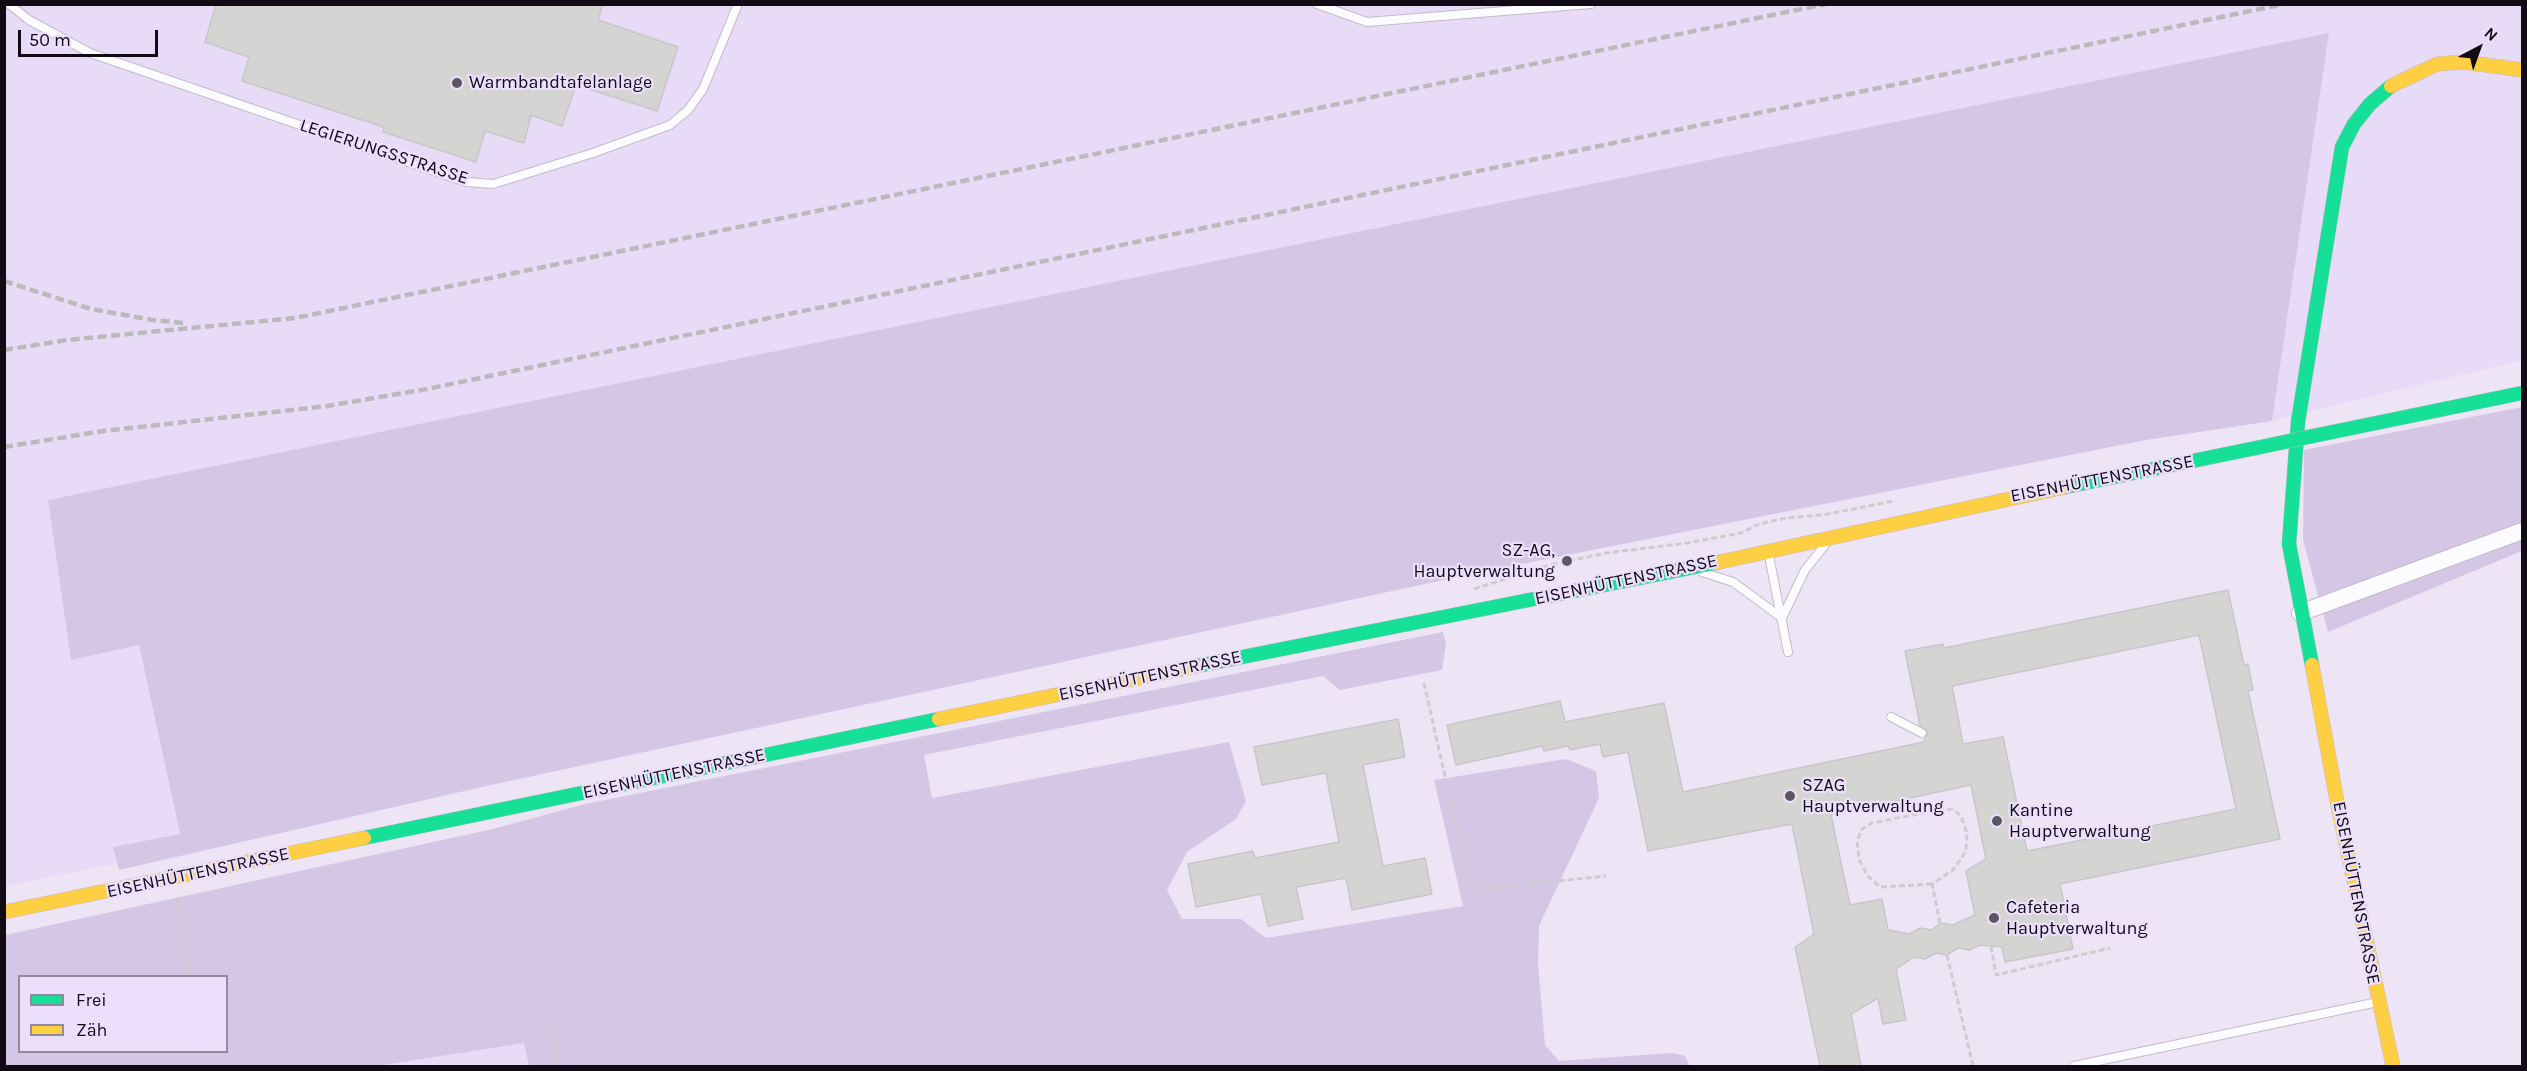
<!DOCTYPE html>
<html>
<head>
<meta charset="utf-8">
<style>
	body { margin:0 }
	#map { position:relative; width:2527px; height:1071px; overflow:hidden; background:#ede5f6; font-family:Karla,sans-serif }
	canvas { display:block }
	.frame { position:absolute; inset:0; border:6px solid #100b15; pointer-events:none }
	.legend { position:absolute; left:18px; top:975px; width:210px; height:78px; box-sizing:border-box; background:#ecdffc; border:2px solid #948aa0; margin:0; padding:8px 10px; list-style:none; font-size:18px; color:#100b15 }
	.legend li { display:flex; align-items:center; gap:12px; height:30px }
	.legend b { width:30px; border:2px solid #948aa0 }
	.north { position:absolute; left:2449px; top:18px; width:60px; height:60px; -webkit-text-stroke:4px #ecdffc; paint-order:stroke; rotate:41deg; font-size:16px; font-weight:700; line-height:24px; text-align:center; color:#100b15 }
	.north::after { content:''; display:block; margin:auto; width:21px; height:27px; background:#100b15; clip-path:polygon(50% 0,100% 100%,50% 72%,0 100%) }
	.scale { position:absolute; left:18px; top:30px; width:140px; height:27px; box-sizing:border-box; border:3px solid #100b15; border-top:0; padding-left:8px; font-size:18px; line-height:21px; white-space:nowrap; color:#100b15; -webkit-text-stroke:4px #ecdffc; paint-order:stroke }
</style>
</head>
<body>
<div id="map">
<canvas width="2527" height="1071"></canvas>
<div class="frame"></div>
<ul class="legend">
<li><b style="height:8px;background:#16e098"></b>Frei</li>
<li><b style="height:8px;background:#ffcf43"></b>Zäh</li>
</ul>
<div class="north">N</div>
<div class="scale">50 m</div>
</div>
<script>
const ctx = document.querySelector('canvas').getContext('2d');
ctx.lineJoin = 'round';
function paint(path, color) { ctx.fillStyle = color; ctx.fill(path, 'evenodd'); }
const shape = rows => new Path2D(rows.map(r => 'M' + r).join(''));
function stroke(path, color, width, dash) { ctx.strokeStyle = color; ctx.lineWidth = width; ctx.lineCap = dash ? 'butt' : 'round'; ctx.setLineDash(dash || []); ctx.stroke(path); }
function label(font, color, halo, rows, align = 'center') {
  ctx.font = font + ' Karla,sans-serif'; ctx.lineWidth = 4.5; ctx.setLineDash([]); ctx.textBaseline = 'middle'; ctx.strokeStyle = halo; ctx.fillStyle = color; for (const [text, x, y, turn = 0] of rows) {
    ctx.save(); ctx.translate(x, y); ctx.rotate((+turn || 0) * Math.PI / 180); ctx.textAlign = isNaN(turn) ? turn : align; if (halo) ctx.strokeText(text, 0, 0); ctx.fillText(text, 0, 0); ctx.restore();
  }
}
paint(shape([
	[5,5,2522,5,2522,360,2272,421,2329,34,48,500,68,637,134,621,183,850,5,886],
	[524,1043,529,1066,378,1066]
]), '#e8dbf7');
paint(shape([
	[2329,33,2272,421,2146,440,1462,576,482,787,119,870,113,847,180,834,139,645,71,660,48,500],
	[2522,407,2522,551,2328,632,2303,540,2304,450],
	[1443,632,1446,643,1442,670,1340,690,1323,676,924,755,932,798,1229,742,1246,801,1236,819,1187,852,1167,890,1182,919,1241,919,1266,938,1463,906,1434,780,1566,759,1596,771,1599,798,1539,926,1538,964,1545,1045,1559,1061,1672,1053,1685,1056,1690,1066,529,1066,524,1043,378,1066,5,1066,5,935,493,829,585,804],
	[226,976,226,1052,20,1052,20,976]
]), '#d5c6e6');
const building = shape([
	[216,4,603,4,598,20,678,47,657,111,576,85,562,126,531,115,524,143,485,131,476,162,383,132,384,127,242,81,249,57,205,42,216,4],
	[2228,590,2244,665,2248,664,2253,690,2248,691,2280,839,2060,884,2073,949,2005,962,2002,947,1980,945,1969,950,1958,948,1947,955,1936,953,1925,959,1914,957,1896,969,1906,1020,1883,1024,1878,998,1851,1014,1861,1066,1820,1066,1795,947,1814,934,1792,824,1648,851,1628,752,1603,757,1600,744,1570,750,1568,746,1544,751,1543,746,1456,765,1447,725,1560,701,1565,722,1664,703,1683,792,1924,742,1928,732,1920,725,1905,651,1943,644,1944,648,2228,590],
	[2199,635,2236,809,2027,851,2003,737,1963,744,1952,686,2199,635],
	[1971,785,1986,859,1966,871,1975,915,1953,925,1940,923,1932,930,1920,928,1910,934,1888,930,1882,899,1850,905,1831,815,1971,785],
	[1398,719,1405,757,1363,765,1383,866,1425,858,1432,894,1352,910,1346,878,1296,887,1303,919,1268,926,1261,894,1196,907,1188,864,1253,851,1255,858,1339,842,1326,773,1262,785,1254,747,1398,719]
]);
paint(building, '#d4d4d2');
stroke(building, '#c8c6c8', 1.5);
const lane = shape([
	[9,4,29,20,90,53,466,182,493,184,593,153,670,125,688,110,703,89,738,4],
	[1317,4,1367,22,1591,4],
	[1768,551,1788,652],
	[1702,572,1733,582,1782,618,1805,570,1825,545],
	[1891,717,1922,733],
	[2074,1066,2378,1002]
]);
const street = shape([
	[2300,613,2522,531]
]);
const fast = shape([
	[2313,436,2522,393],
	[2065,487,2256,448],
	[2312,665,2289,544,2298,422,2342,147,2354,124,2370,104,2391,86],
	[1197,666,1715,563],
	[364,838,939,719]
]);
const slow = shape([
	[2391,86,2437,64,2464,62,2522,70],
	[1715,563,2065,487],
	[2312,665,2337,801,2393,1066],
	[939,719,1197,666],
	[4,912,364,838]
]);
stroke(lane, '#c2bbc8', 10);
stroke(street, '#c2bbc8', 18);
stroke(fast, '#c2bbc8', 15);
stroke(slow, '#c2bbc8', 15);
stroke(shape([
	[1474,589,1550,565,1606,553,1687,543,1741,533,1759,524,1786,518,1823,515,1894,501],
	[1424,683,1469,883,1478,889,1606,876],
	[1932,884,1880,887,1867,875,1859,859,1857,841,1862,829,1872,823,1938,810,1953,809,1961,816,1967,833,1966,851,1953,870,1932,884,1940,923],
	[178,897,191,976],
	[1991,946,1996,975,2110,948],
	[1947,955,1973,1066],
	[548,1013,561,1066],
	[206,1052,209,1066]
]), '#ceccd0', 3, [6, 3]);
stroke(lane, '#fcfbfe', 8);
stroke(street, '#fcfbfe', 16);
stroke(fast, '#16e098', 14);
stroke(slow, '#ffcf43', 14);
stroke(shape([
	[4,281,91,309,153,320,184,323],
	[4,350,67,340,295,318,1826,4],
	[4,447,103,431,327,406,422,390,2284,4]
]), '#bab9bc', 4.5, [9, 4.5]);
const fastBridge = shape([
	[2256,448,2313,436]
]);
stroke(fastBridge, '#c2bbc8', 15, []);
stroke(fastBridge, '#16e098', 14);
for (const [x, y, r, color] of [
	[457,83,6,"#5d5764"],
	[1567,561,6,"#5d5764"],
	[1790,796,6,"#5d5764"],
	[1997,821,6,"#5d5764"],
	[1994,918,6,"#5d5764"]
]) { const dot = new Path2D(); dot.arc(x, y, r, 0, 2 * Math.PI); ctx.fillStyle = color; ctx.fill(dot); stroke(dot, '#ecdffc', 2); }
label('18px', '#100b15', '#ecdffc', [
	["Warmbandtafelanlage",469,83],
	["SZ-AG,",1555,551,"right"],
	["Hauptverwaltung",1555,572,"right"],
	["SZAG",1802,786],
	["Hauptverwaltung",1802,807],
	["Kantine",2009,811],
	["Hauptverwaltung",2009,832],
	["Cafeteria",2006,908],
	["Hauptverwaltung",2006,929]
], 'left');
label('18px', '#100b15', '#ecdffc', [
	["LEGIERUNGSSTRASSE",384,152,18],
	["EISENHÜTTENSTRASSE",2102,479,-11],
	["EISENHÜTTENSTRASSE",1626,580,-12],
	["EISENHÜTTENSTRASSE",1150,676,-12],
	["EISENHÜTTENSTRASSE",674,774,-12],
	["EISENHÜTTENSTRASSE",198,873,-12],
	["EISENHÜTTENSTRASSE",2356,893,79]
]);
</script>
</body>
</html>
